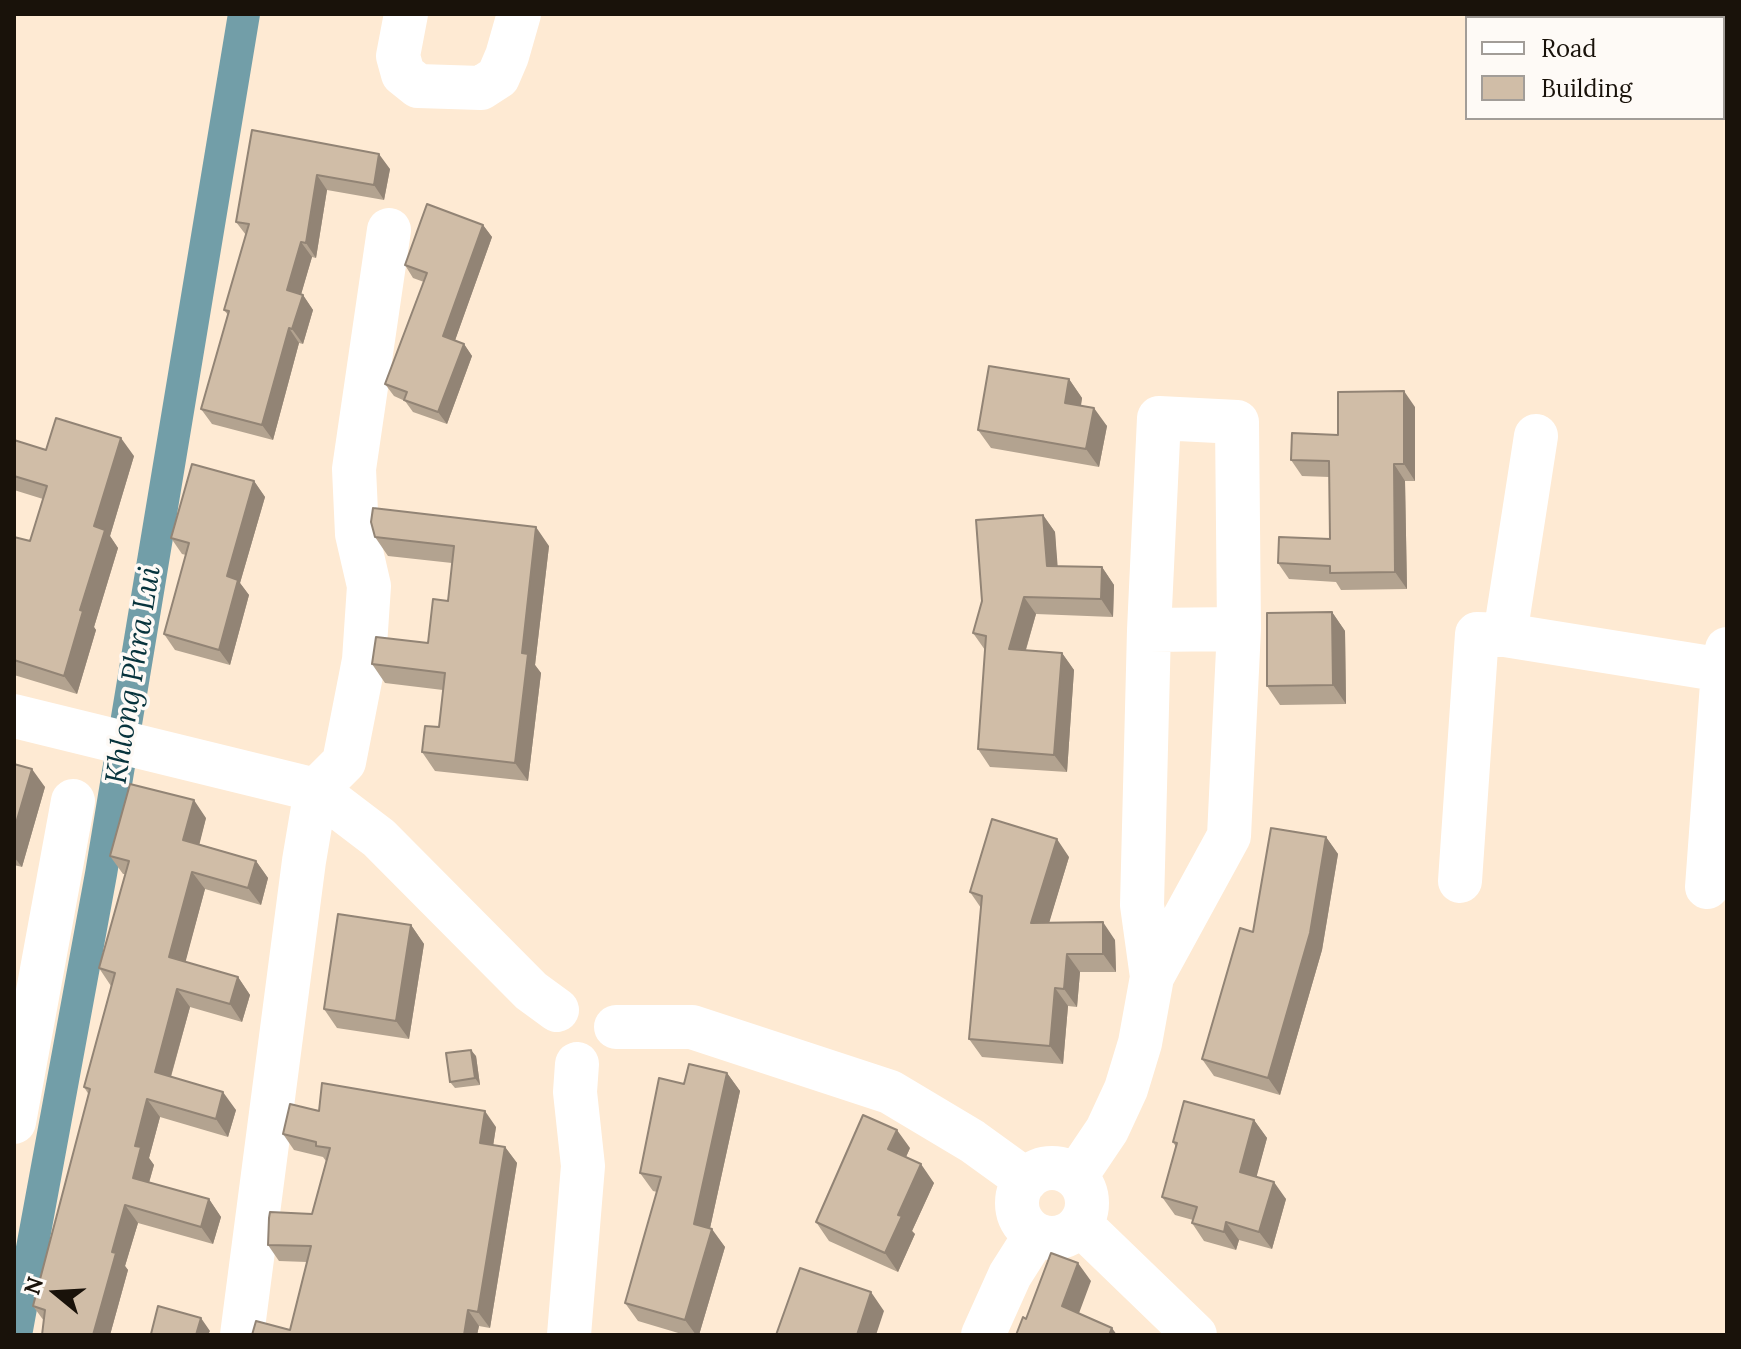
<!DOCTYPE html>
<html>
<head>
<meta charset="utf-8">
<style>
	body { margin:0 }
	#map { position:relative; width:1741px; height:1349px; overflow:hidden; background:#feead3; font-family:Lora,serif }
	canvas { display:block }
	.frame { position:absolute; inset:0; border:16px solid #19120a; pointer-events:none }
	.legend { position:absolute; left:1465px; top:16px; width:260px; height:104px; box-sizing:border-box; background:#fefaf6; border:2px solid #a29d98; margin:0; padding:10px 14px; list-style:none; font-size:24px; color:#19120a }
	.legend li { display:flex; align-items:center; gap:16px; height:40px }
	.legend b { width:40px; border:2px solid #a29d98 }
	.north { position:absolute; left:16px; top:1253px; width:80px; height:80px; -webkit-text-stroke:6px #fefaf6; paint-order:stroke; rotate:288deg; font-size:22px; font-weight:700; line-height:32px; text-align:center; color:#19120a }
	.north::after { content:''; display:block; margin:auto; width:28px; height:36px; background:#19120a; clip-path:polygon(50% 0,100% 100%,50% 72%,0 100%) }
</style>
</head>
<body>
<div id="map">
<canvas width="1741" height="1349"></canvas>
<div class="frame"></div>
<ul class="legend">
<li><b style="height:10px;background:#fff"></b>Road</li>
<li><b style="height:22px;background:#d0bda7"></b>Building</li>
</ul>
<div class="north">N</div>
</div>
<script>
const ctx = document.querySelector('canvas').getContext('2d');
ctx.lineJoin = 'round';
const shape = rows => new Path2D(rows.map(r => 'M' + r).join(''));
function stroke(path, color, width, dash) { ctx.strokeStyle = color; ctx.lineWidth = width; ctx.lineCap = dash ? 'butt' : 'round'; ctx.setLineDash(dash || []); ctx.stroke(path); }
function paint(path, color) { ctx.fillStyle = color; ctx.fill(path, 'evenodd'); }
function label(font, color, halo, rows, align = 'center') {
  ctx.font = font + ' Lora,serif'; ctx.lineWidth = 7; ctx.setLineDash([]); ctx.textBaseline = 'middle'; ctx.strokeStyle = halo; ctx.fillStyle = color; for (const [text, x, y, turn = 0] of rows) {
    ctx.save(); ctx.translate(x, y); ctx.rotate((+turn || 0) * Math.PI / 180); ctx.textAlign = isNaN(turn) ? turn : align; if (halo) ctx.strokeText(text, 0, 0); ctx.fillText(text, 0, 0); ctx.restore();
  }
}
stroke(shape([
	[16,1335,101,874,244,14]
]), '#729ea8', 32);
stroke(shape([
	[406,14,398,56,403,74,418,86,481,88,498,77,507,56,519,14],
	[1149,630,1239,629],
	[1505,635,1536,436],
	[14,716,316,790,379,838,531,991,557,1010],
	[1460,881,1477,634,1505,635,1723,670,1727,649],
	[1707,887,1723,670,1727,670],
	[616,1027,692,1027,890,1092,972,1141,1026,1180],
	[14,1122,73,801],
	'1017 1203a35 35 0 1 1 70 0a35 35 0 1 1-70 0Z',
	[1076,1176,1107,1130,1126,1089,1140,1043,1152,977,1142,905,1149,630,1159,418,1237,422,1239,629,1229,836,1152,977],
	[1080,1224,1195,1335],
	[242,1335,304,861,316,790,344,762,364,660,369,586,357,534,354,469,389,230],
	[569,1335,583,1166,575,1092,577,1064],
	[983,1335,1010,1275,1036,1234]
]), '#fff', 44);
paint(shape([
	[252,130,390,169,384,200,327,190,316,258,312,257,301,294,303,295,313,310,303,344,299,343,273,440,212,424,201,409,228,315,224,310,246,235,236,222],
	[483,225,492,237,455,340,464,344,472,356,447,424,413,412,405,401,394,396,385,384,424,282,413,278,405,265],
	[1069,379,1082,398,1081,406,1107,426,1099,467,991,448,978,430],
	[1415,407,1415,481,1405,481,1407,589,1341,590,1336,582,1289,579,1278,563,1330,539,1329,477,1302,476,1291,460],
	[14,440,46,450,134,456,110,536,118,548,94,627,96,630,77,694,14,675,14,537,30,541,43,499,14,490],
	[254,481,265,497,240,583,249,595,230,665,175,650,164,634,186,555,182,554,171,538],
	[1043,515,1055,532,1057,566,1102,567,1114,585,1113,617,1036,614,1026,650,1062,653,1074,670,1067,772,990,767,978,749,985,650,973,633],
	[375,537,549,546,535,665,541,673,528,781,435,771,422,752,439,727,443,690,385,683,372,664,428,643,448,601,452,563,388,556],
	[1332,612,1345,631,1346,704,1280,705,1267,686],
	[14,764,45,787,22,867,14,865,14,868],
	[206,818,199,844,256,861,268,878,261,905,205,889,185,962,238,977,250,995,242,1022,190,1007,171,1077,236,1110,228,1137,160,1117,149,1158,154,1165,149,1183,209,1199,221,1217,213,1244,138,1223,125,1266,128,1270,110,1335,42,1335,44,1321,33,1306,89,1095,84,1087,111,986,99,968,125,874,123,874,110,856],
	[1326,837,1338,854,1322,950,1280,1095,1214,1076,1202,1059,1253,932],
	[1069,857,1049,922,1115,940,1116,972,1080,972,1077,1007,1068,1006,1063,1064,982,1057,969,1039,981,908,970,892],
	[411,925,424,944,409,1039,337,1028,324,1009],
	[476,1056,480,1085,455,1088,450,1082],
	[727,1073,740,1091,710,1228,725,1247,699,1335,685,1335,638,1321,625,1303,657,1192,653,1191,640,1173,684,1084],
	[319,1111,496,1127,493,1146,505,1147,517,1163,490,1328,479,1326,477,1335,252,1335,290,1330,307,1262,279,1261,268,1245,312,1214,326,1161,323,1157,294,1150,283,1134],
	[1254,1120,1267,1138,1256,1177,1286,1199,1272,1249,1239,1240,1236,1250,1204,1241,1192,1223,1193,1220,1175,1215,1162,1197,1176,1147,1173,1142],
	[910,1148,906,1157,934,1183,912,1231,915,1234,898,1272,829,1241,816,1222]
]), '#b3a390');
paint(shape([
	[379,154,390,169,384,200,374,185],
	[317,175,327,190,316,258,306,243],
	[483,225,492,237,452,349,443,336],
	[301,242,312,257,298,305,287,290],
	[303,295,313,310,303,344,292,329],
	[289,328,299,343,273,440,262,425],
	[464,344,472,356,447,424,438,412],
	[1069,379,1082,398,1078,422,1065,403],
	[1404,391,1415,407,1415,481,1404,464],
	[1094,408,1107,426,1099,467,1086,449],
	[121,438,134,456,110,536,118,548,94,627,96,630,77,694,64,676,94,526],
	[1394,464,1405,481,1407,589,1395,572],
	[254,481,265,497,240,583,249,595,230,665,219,650,227,576],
	[1043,515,1055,532,1059,583,1047,566],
	[536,527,549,546,535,665,541,673,528,781,515,763,522,653],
	[1102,567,1114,585,1113,617,1101,599],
	[1024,597,1036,614,1021,666,1009,649],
	[1332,612,1345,631,1346,704,1333,685],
	[1062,653,1074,670,1067,772,1054,755],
	[32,769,45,787,22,867,14,857,14,830],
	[194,800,206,818,196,858,183,840],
	[1326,837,1338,854,1322,950,1280,1095,1268,1078],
	[1057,839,1069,857,1044,940,1031,923],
	[256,861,268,878,261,905,248,888],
	[192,872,205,889,182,975,169,957],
	[1103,922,1115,940,1116,972,1103,954],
	[411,925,424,944,409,1039,396,1021],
	[1067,954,1080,972,1077,1007,1064,989],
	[238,977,250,995,242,1022,230,1004],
	[1055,988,1068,1006,1063,1064,1050,1046],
	[177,989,190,1007,167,1090,155,1072],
	[471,1050,476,1056,480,1085,475,1078],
	[727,1073,740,1091,707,1242,694,1224],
	[223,1092,236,1110,228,1137,216,1119],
	[147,1099,160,1117,149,1158,154,1165,145,1196,133,1178,135,1146],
	[485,1111,496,1127,491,1159,480,1143],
	[1254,1120,1267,1138,1253,1190,1240,1172],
	[897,1130,910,1148,901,1168,888,1149],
	[505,1147,517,1163,490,1328,478,1312],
	[921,1164,934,1183,912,1231,915,1234,898,1272,885,1253,898,1215],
	[1274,1182,1286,1199,1272,1249,1259,1232],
	[209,1199,221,1217,213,1244,201,1227],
	[125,1205,138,1223,125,1266,128,1270,110,1335,93,1335,112,1252],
	[1226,1222,1239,1240,1236,1250,1224,1232],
	[712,1229,725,1247,699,1335,696,1335,685,1320],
	[1078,1263,1091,1281,1075,1324,1062,1306],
	[871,1292,884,1311,876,1335,857,1335],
	[468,1310,479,1326,477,1335,464,1335],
	[201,1318,210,1331,208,1335,196,1335],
	[1112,1328,1117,1335,1109,1335]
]), '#928475');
const building = shape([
	[252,130,379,154,374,185,317,175,306,243,301,242,287,290,303,295,292,329,289,328,262,425,201,409,229,311,224,310,249,224,236,222,252,130],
	[427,204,483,225,443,336,464,344,438,412,404,400,407,392,385,384,427,273,405,265,427,204],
	[989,366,1069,379,1065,403,1094,408,1086,449,978,430,989,366],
	[1404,391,1404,464,1394,464,1395,572,1330,573,1330,566,1278,563,1279,537,1330,539,1329,461,1291,460,1292,433,1338,435,1338,392,1404,391],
	[56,418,121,438,94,526,105,530,80,610,83,611,64,676,14,660,14,537,30,541,47,486,14,476,14,440,46,450,56,418],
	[192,464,254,481,227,576,238,580,219,650,164,634,189,543,171,538,192,464],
	[373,508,536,527,522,653,528,654,515,763,422,752,425,726,439,727,445,673,372,664,376,637,428,643,433,599,448,601,454,546,375,537,371,522,373,508],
	[1043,515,1047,566,1102,567,1101,599,1024,597,1009,649,1062,653,1054,755,978,749,986,636,973,633,982,601,976,520,1043,515],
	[1332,612,1333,685,1267,686,1267,613,1332,612],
	[14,764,32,769,14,830,14,764],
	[130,784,194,800,183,840,256,861,248,888,192,872,169,957,238,977,230,1004,177,989,155,1072,223,1092,216,1119,147,1099,135,1146,141,1147,133,1178,209,1199,201,1227,125,1205,112,1252,116,1253,93,1335,42,1335,45,1310,33,1306,90,1089,84,1087,115,973,99,968,129,861,110,856,130,784],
	[992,819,1057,839,1031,923,1103,922,1103,954,1067,954,1064,989,1055,988,1050,1046,969,1039,982,896,970,892,992,819],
	[1271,828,1326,837,1310,933,1268,1078,1202,1059,1240,928,1253,932,1271,828],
	[338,914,411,925,396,1021,324,1009,338,914],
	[471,1050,475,1078,450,1082,446,1053,471,1050],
	[689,1064,727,1073,694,1224,712,1229,685,1320,625,1303,661,1177,640,1173,659,1078,684,1084,689,1064],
	[322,1083,485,1111,480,1143,505,1147,478,1312,468,1310,464,1335,252,1335,256,1321,290,1330,311,1246,268,1245,269,1218,270,1212,312,1214,330,1148,316,1146,316,1142,283,1134,290,1104,319,1111,322,1083],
	[1184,1101,1254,1120,1240,1172,1274,1182,1259,1232,1226,1222,1224,1232,1192,1223,1197,1207,1162,1197,1177,1143,1173,1142,1184,1101],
	[863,1115,897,1130,888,1149,921,1164,898,1215,902,1216,885,1253,816,1222,863,1115],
	[1051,1253,1078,1263,1062,1306,1112,1328,1109,1335,1016,1335,1023,1317,1026,1319,1051,1253],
	[800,1268,871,1292,857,1335,776,1335,800,1268],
	[158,1306,201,1318,196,1335,155,1335,151,1334,158,1306]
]);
paint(building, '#d0bda7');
stroke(building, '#928475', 2);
label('italic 30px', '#07333c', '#fefaf6', [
	["Khlong Phra Lui",134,675,-81]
]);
</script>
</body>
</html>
